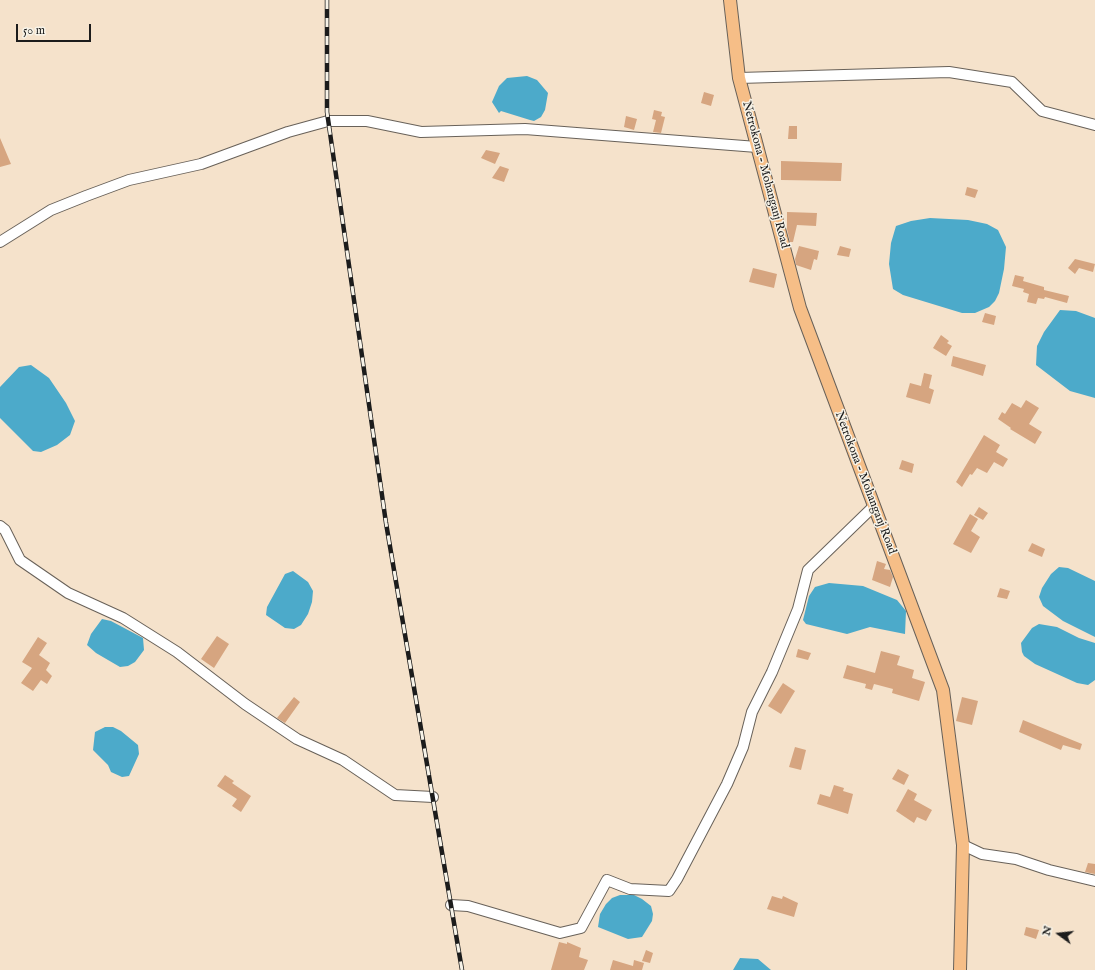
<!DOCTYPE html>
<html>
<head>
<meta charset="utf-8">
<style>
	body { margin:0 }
	#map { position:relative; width:1095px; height:970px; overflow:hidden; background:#f5e2cb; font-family:"IM FELL English",serif }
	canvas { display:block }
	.north { position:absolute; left:1039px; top:914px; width:40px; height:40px; -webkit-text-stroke:3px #f7f3e8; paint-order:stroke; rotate:285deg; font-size:11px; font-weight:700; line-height:16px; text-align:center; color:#1c1c1c }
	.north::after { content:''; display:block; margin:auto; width:14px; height:18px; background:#1c1c1c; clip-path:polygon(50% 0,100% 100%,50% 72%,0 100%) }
	.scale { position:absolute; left:16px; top:24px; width:75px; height:18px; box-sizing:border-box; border:2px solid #1c1c1c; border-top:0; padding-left:5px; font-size:12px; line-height:14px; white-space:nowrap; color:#1c1c1c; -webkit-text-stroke:3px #f7f3e8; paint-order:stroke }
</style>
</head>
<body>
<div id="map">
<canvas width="1095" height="970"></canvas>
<div class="north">N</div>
<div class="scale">50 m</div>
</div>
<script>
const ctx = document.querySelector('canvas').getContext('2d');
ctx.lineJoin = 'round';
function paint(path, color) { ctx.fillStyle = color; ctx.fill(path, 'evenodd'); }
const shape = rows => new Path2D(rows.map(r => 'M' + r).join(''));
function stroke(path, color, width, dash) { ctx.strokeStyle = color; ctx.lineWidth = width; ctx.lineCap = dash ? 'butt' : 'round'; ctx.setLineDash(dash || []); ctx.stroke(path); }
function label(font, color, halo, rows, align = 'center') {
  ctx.font = font + ' "IM FELL English",serif'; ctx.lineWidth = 3; ctx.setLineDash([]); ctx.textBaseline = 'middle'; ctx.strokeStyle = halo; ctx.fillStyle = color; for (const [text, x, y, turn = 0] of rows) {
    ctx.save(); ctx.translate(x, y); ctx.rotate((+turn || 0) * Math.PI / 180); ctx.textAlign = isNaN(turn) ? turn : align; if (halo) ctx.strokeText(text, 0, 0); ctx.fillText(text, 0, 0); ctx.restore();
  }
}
paint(shape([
	[527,76,537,80,548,93,545,110,541,117,534,121,530,120,501,111,499,113,492,102,499,86,507,78],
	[930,218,968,220,987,224,998,230,1006,247,1004,269,999,293,995,301,989,307,975,313,962,313,903,295,893,289,889,264,891,243,896,226,911,221],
	[1060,310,1076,311,1095,318,1095,398,1070,391,1036,365,1037,346,1044,332],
	[31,365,49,378,66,403,75,421,70,435,57,445,41,452,33,451,0,418,0,387,19,367],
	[1059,567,1068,568,1095,581,1095,637,1063,621,1043,606,1039,597,1042,588,1051,574],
	[293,571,308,582,313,591,312,602,308,614,301,625,294,629,285,628,266,615,267,607,285,574],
	[829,583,863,586,897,600,906,611,905,634,870,627,847,634,806,624,803,620,809,596,815,587],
	[102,619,111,621,143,638,144,650,135,662,128,666,120,667,96,653,87,645,91,634],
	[1039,624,1057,627,1079,638,1095,643,1095,680,1088,685,1077,683,1035,664,1024,656,1022,652,1021,643,1032,628],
	[105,727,113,727,121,731,138,745,139,754,129,776,122,777,111,772,108,765,93,750,95,732],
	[620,895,634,895,642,899,651,906,653,914,652,921,642,937,628,939,598,927,600,914,606,904,612,898],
	[740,958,758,959,771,970,733,970]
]), '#4caaca');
paint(shape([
	[704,92,714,95,711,106,701,103],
	[654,110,662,112,661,116,665,117,661,133,653,132,656,120,652,119],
	[626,116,637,119,634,130,624,127],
	[789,126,797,126,797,139,788,139],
	[0,138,11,164,0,167],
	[486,150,500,153,495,164,481,158],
	[781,161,842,163,841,181,781,180],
	[500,166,509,169,504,182,492,178],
	[967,187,978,190,975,198,965,195],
	[787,212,817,213,816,226,797,225,793,242,790,242,787,229],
	[799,246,819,251,817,260,814,259,811,270,796,265,795,259],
	[840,246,851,249,849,257,837,255],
	[1075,259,1095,264,1093,272,1079,268,1075,274,1068,268],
	[753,268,777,274,774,288,749,282],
	[1015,275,1024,277,1023,281,1044,287,1044,290,1069,296,1067,303,1045,297,1044,299,1038,298,1036,304,1027,302,1029,294,1023,292,1024,289,1012,286],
	[985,313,996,316,994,325,982,322],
	[941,335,949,341,947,343,952,346,946,356,933,348],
	[953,356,986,365,983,376,951,366],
	[924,373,932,375,929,388,934,390,930,404,906,397,910,383,921,386],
	[1026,400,1039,408,1029,424,1042,432,1035,444,1010,429,1011,428,998,419,1002,412,1005,414,1012,403,1021,408],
	[984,435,1000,445,996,452,1008,459,1003,467,994,462,987,473,977,468,972,475,970,474,962,487,956,482],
	[902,460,914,464,912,473,899,469],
	[979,507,988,513,983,520,974,515],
	[970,514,978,519,971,531,980,537,971,553,953,544],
	[1032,543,1045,549,1042,557,1028,551],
	[877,561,886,564,884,569,890,570,893,577,890,587,872,580],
	[1000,588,1010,591,1007,599,997,597],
	[217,636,229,644,214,668,201,659],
	[38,637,47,643,39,655,50,663,46,670,52,676,47,684,41,680,33,691,21,683,32,668,22,662],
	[798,649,811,653,808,660,796,657],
	[881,651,900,656,897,665,914,670,912,678,925,682,919,701,892,693,893,689,878,685,874,684,872,690,865,688,866,684,843,678,847,665,875,673],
	[783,683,795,691,781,714,768,706],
	[294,697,300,702,285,723,277,718],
	[962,697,978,701,972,725,956,721],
	[1023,720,1082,744,1080,750,1063,745,1061,750,1019,732],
	[795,747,806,750,801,770,789,767],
	[898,769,909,775,904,785,892,779],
	[225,775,234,781,232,783,251,796,241,812,232,806,237,799,217,786],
	[834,785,844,788,843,791,853,794,848,814,817,804,820,794,830,797],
	[908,789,917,794,914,800,932,810,926,821,917,817,914,823,896,811],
	[1088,863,1095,864,1095,874,1085,872],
	[772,896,782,899,783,896,798,903,794,917,767,909],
	[1026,927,1039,930,1036,939,1024,935],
	[559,942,567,944,567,942,581,948,579,957,588,960,584,970,551,970],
	[646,950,653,953,650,963,642,961],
	[613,960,633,966,634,960,644,963,642,970,610,970]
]), '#d6a580');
const minor = shape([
	[739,78,949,72,1012,82,1042,111,1095,125],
	[0,242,51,210,86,196,129,180,201,164,288,132,328,121,367,121,421,132,525,129,757,147],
	[0,526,5,530,20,560,68,593,123,618,177,652,245,704,297,739,343,760,395,795,433,797],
	[963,845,982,854,1016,859,1049,870,1095,881],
	[451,905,468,906,560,933,581,928,607,880,630,889,669,891,677,879,727,784,743,747,752,712,772,672,798,609,808,570,874,506]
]);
const major = shape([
	[730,0,739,78,800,308,943,690,963,845,960,970]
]);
stroke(minor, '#686159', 12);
stroke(major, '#686159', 14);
stroke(minor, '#fff', 10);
stroke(major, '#f6be87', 12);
const rail = shape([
	[327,0,327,112,386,523,462,970]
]);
stroke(rail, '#1c1c1c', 4.5);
stroke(rail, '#f7f3e8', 3, [9]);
label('12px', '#1c1c1c', '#f7f3e8', [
	["Netrokona - Mohanganj Road",765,175,75],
	["Netrokona - Mohanganj Road",865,483,69]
]);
</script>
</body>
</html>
